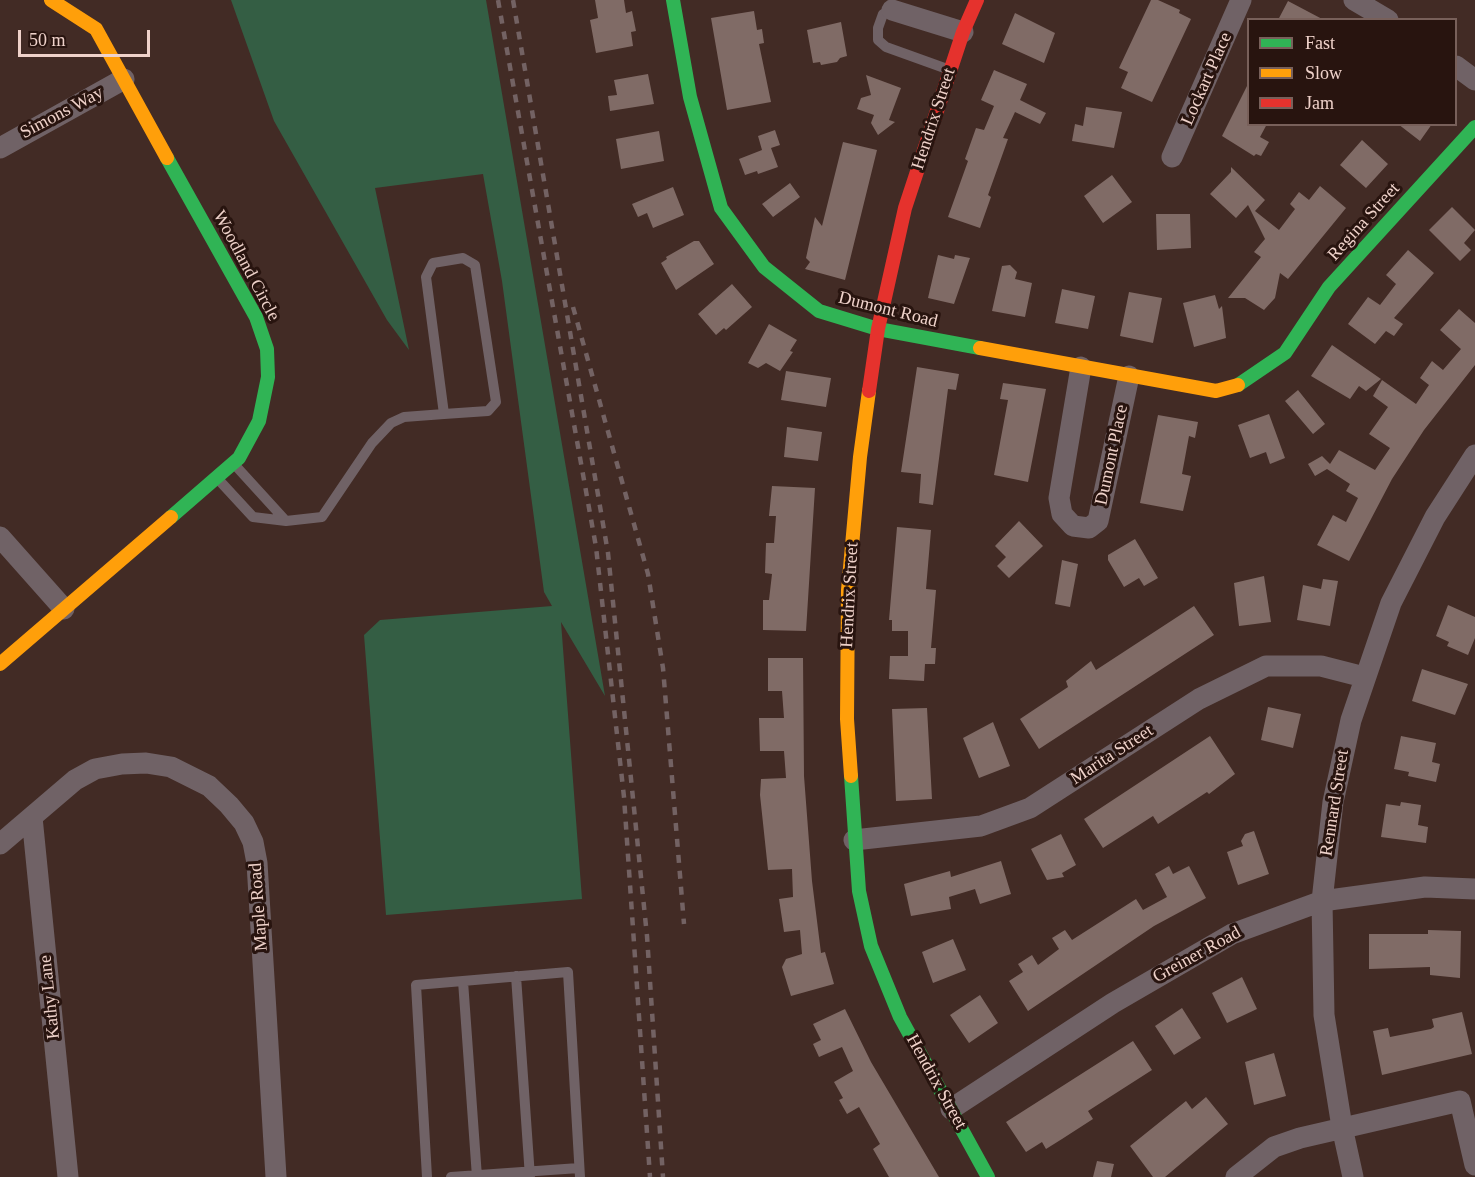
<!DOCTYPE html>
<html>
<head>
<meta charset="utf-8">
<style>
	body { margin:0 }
	#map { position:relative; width:1475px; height:1177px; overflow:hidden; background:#422b25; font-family:Georgia,serif }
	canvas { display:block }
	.legend { position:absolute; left:1247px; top:18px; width:210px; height:108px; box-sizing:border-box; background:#28140f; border:2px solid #78605a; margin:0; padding:8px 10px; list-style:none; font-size:18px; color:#efd2ca }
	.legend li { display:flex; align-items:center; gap:12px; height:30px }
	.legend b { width:30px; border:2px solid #78605a }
	.scale { position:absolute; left:18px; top:30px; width:132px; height:27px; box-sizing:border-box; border:3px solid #efd2ca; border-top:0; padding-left:8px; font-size:18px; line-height:21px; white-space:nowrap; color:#efd2ca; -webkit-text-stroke:4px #28140f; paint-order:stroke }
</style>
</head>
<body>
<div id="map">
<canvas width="1475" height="1177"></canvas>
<ul class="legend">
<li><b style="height:8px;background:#30b455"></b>Fast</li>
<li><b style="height:8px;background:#ff9f0a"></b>Slow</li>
<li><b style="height:8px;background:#e5322d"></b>Jam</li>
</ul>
<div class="scale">50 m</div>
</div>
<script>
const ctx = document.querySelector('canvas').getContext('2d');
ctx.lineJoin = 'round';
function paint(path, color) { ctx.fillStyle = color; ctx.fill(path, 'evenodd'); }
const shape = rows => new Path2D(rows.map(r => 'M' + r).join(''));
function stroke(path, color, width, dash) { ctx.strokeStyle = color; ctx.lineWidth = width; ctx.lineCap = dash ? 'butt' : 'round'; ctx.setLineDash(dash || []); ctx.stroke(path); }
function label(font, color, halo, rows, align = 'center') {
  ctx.font = font + ' Georgia,serif'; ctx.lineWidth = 6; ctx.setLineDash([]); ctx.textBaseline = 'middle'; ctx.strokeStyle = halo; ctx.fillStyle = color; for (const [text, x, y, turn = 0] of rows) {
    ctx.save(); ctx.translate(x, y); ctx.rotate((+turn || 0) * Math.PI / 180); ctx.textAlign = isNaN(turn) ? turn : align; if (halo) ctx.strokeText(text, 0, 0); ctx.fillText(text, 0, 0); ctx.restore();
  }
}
paint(shape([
	[231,0,486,0,605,696,561,622,582,899,386,915,364,635,380,620,552,606,544,592,502,281,483,174,375,188,409,350,387,320,274,121]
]), '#345e44');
paint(shape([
	[595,0,624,0,626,13,632,11,636,31,631,32,633,46,596,53,590,20,598,18],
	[1151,0,1158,0,1180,10,1179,13,1191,19,1152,102,1121,88,1128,72,1119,68],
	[1288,1,1324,20,1278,20],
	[754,11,757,30,762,29,764,43,759,44,771,102,727,110,711,18],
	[1015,13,1055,33,1044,63,1002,44],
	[841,22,847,56,840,58,837,62,821,65,820,62,813,63,807,30],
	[994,70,1027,84,1020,100,1046,113,1040,124,1015,112,1003,138,1008,139,988,195,991,197,980,228,948,217,968,161,965,159,976,128,984,130,994,106,981,100],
	[648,74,654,104,610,111,608,96,617,95,614,80],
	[866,75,901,88,889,120,895,122,878,135,871,123,874,115,857,109,861,98,871,95],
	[1248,84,1248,124,1267,124,1260,137,1269,142,1261,156,1256,154,1254,156,1222,136],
	[1086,107,1122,112,1114,148,1072,141,1075,124,1083,126],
	[1398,124,1432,124,1420,141],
	[775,130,780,145,771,148,778,167,758,174,757,171,745,175,739,159,762,150,758,136],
	[659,131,664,161,621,169,616,139],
	[1362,140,1388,164,1366,188,1340,165],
	[843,142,877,150,845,280,805,269,810,262,806,258,815,217,822,226],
	[1231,167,1265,200,1255,211,1279,230,1295,209,1290,204,1299,192,1309,200,1320,186,1346,208,1288,279,1280,273,1275,298,1264,310,1245,298,1228,298,1261,257,1254,252,1265,239,1248,205,1236,218,1210,194,1231,172],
	[1112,175,1132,202,1103,223,1084,196],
	[790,183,800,197,773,217,762,204],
	[673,187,684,215,653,228,647,213,638,217,632,204],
	[1452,207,1475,230,1464,243,1471,250,1460,261,1429,230],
	[1156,214,1190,214,1191,248,1157,250],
	[694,241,699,241,714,264,676,290,661,263,667,259,666,257],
	[1408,250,1434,273,1394,318,1403,324,1394,336,1386,331,1375,344,1348,324,1368,297,1380,305,1396,284,1386,275],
	[938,255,954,259,955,255,970,258,954,304,928,298],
	[1010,265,1017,272,1015,279,1032,283,1025,317,992,311,1002,266],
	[732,284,752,307,726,330,724,328,716,335,698,314],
	[1062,289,1095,296,1088,329,1055,323],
	[1129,292,1162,298,1153,343,1120,336],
	[1215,295,1219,309,1222,306,1226,338,1194,347,1183,303],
	[1459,309,1475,323,1475,365,1424,430,1392,479,1349,561,1317,545,1333,515,1346,522,1358,498,1346,491,1350,484,1327,469,1315,476,1308,464,1322,456,1330,464,1339,450,1375,470,1390,448,1369,434,1388,407,1373,396,1382,380,1416,404,1429,385,1420,378,1432,361,1443,370,1461,349,1440,330],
	[769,324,797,340,790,351,793,352,780,371,766,363,758,368,748,363],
	[1332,345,1381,379,1366,391,1359,386,1350,399,1311,376],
	[917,367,959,374,956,390,948,389,933,505,919,503,921,474,901,472],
	[786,371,831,378,826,407,781,400],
	[1003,383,1046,389,1028,482,994,475,1008,400,1000,399],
	[1298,390,1325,424,1313,434,1285,401],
	[1269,414,1285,458,1270,464,1266,452,1250,458,1238,425],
	[1158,415,1198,422,1195,438,1189,436,1182,474,1191,476,1183,511,1140,503],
	[787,427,822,432,818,461,784,457],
	[772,486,815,488,806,631,763,630,763,600,769,600,772,574,765,573,766,543,774,543,776,516,769,516],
	[1019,521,1043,546,1009,578,997,566,1006,557,995,546],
	[897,527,931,530,926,589,936,590,931,648,936,648,935,664,925,664,924,681,889,679,890,656,908,656,908,631,892,631,892,620,889,620],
	[1135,539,1158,578,1144,586,1139,578,1124,587,1108,560,1108,555],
	[1062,560,1078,564,1070,607,1055,604],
	[1264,576,1271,622,1239,626,1234,583],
	[1323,579,1338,581,1330,626,1297,620,1303,585,1321,589],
	[1448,605,1475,617,1475,638,1468,655,1447,646,1449,642,1436,636],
	[1194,606,1214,635,1039,749,1020,719,1068,687,1066,681,1091,661,1096,670],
	[768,658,803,658,804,776,812,881,821,953,825,952,834,984,791,996,782,967,786,959,802,954,800,930,784,932,779,899,793,897,792,869,768,870,760,795,761,779,786,778,784,751,760,751,759,718,784,718,782,691,768,691],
	[1422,669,1468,684,1455,715,1412,701],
	[1268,707,1301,714,1293,748,1261,740],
	[927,708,932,799,896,801,892,709],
	[993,722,1010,766,979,778,963,738],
	[1210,736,1235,774,1209,794,1207,792,1158,824,1153,816,1103,848,1084,819],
	[1401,736,1436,743,1432,762,1440,764,1436,782,1408,776,1409,772,1394,769],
	[1401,802,1421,805,1418,825,1428,827,1426,843,1381,837,1386,804,1400,806],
	[1254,831,1269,874,1238,885,1227,852,1243,846,1241,841,1245,834],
	[1061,834,1076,865,1062,873,1064,877,1047,880,1031,849],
	[1001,861,1011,894,980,904,975,889,949,897,951,909,911,916,904,884,950,871,951,877],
	[1169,866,1173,874,1189,866,1206,898,1154,926,1028,1011,1009,981,1023,972,1018,964,1032,955,1038,965,1059,949,1052,938,1065,930,1072,940,1136,899,1143,910,1167,897,1155,874],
	[1428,930,1461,931,1460,978,1430,975,1430,967,1369,969,1369,934,1428,934],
	[953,939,966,970,933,983,922,952],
	[1242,977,1257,1009,1227,1023,1212,993],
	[980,995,998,1023,969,1043,950,1015],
	[1182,1008,1201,1038,1174,1055,1155,1026],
	[845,1009,871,1062,939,1177,889,1177,873,1149,880,1144,859,1107,847,1114,839,1100,843,1098,834,1082,853,1071,842,1047,819,1057,813,1044,821,1040,813,1024],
	[1462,1012,1472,1054,1382,1075,1373,1031,1388,1028,1390,1037,1431,1029,1434,1027,1432,1019],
	[1133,1041,1152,1070,1088,1111,1093,1119,1062,1139,1046,1149,1042,1142,1026,1152,1006,1122],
	[1274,1053,1286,1096,1254,1105,1245,1062],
	[1206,1097,1228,1124,1165,1177,1153,1177,1130,1146,1186,1101,1192,1109],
	[1097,1161,1114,1164,1111,1177,1093,1177]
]), '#806b66');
stroke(shape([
	[892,10,883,14,878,28,878,40,886,47,950,70],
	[234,464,286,521],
	[217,478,253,517,286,521,322,517,372,443,391,423,404,417,444,414,488,411,496,402,475,265,463,258,433,263,426,277,444,414],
	[516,976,530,1177],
	[463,981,477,1177],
	[427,1177,416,985,568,972,580,1177],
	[451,1177,579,1168]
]), '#706266', 10);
stroke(shape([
	[1354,0,1388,20],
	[892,10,963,32],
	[1456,66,1475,80],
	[0,148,124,79],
	[1172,157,1241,0],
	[1081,367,1059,498,1062,514,1073,526,1089,528,1098,521,1129,376],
	[0,537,64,609],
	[32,817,68,1177],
	[854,840,981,826,1030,808,1199,699,1266,666,1321,666,1364,677],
	[0,844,75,780,95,769,122,764,146,763,171,767,209,786,229,805,244,823,253,842,257,863,276,1177],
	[951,1109,1113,1003,1232,934,1322,901,1425,887,1475,889],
	[1236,1177,1274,1147,1300,1138,1460,1101,1475,1165],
	[1353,1177,1342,1127,1324,1015,1322,901,1333,802,1351,720,1391,603,1435,517,1475,455]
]), '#706266', 21);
stroke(shape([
	[673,0,690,97,721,208,764,267,819,311,878,329,980,348],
	[167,158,256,317,267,349,268,377,259,421,239,458,171,517],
	[1238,385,1285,353,1329,287,1475,127],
	[851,776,859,891,871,946,900,1017,988,1177]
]), '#30b455', 14);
stroke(shape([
	[51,0,96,29,167,158],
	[980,348,1216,391,1238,385],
	[0,664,171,517],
	[851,776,847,719,848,590,860,457,869,391]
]), '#ff9f0a', 14);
stroke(shape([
	[869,391,878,329,905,208,963,32,977,0]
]), '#e5322d', 14);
stroke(shape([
	[498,0,596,547,624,797,650,1177],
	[513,0,608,553,647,936,663,1177],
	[573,307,648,574,663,668,684,924]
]), '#736263', 4.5, [8, 8]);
label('18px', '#efd2ca', '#28140f', [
	["Lockart Place",1207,79,-66],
	["Simons Way",62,113,-28],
	["Hendrix Street",934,119,-72],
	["Regina Street",1364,222,-48],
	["Woodland Circle",246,266,62],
	["Dumont Road",888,310,14],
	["Dumont Place",1112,455,-78],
	["Hendrix Street",850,595,-87],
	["Marita Street",1112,755,-33],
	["Rennard Street",1335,803,-81],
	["Maple Road",259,907,-94],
	["Greiner Road",1197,955,-29],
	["Kathy Lane",50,997,-96],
	["Hendrix Street",936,1082,61]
]);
</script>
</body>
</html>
